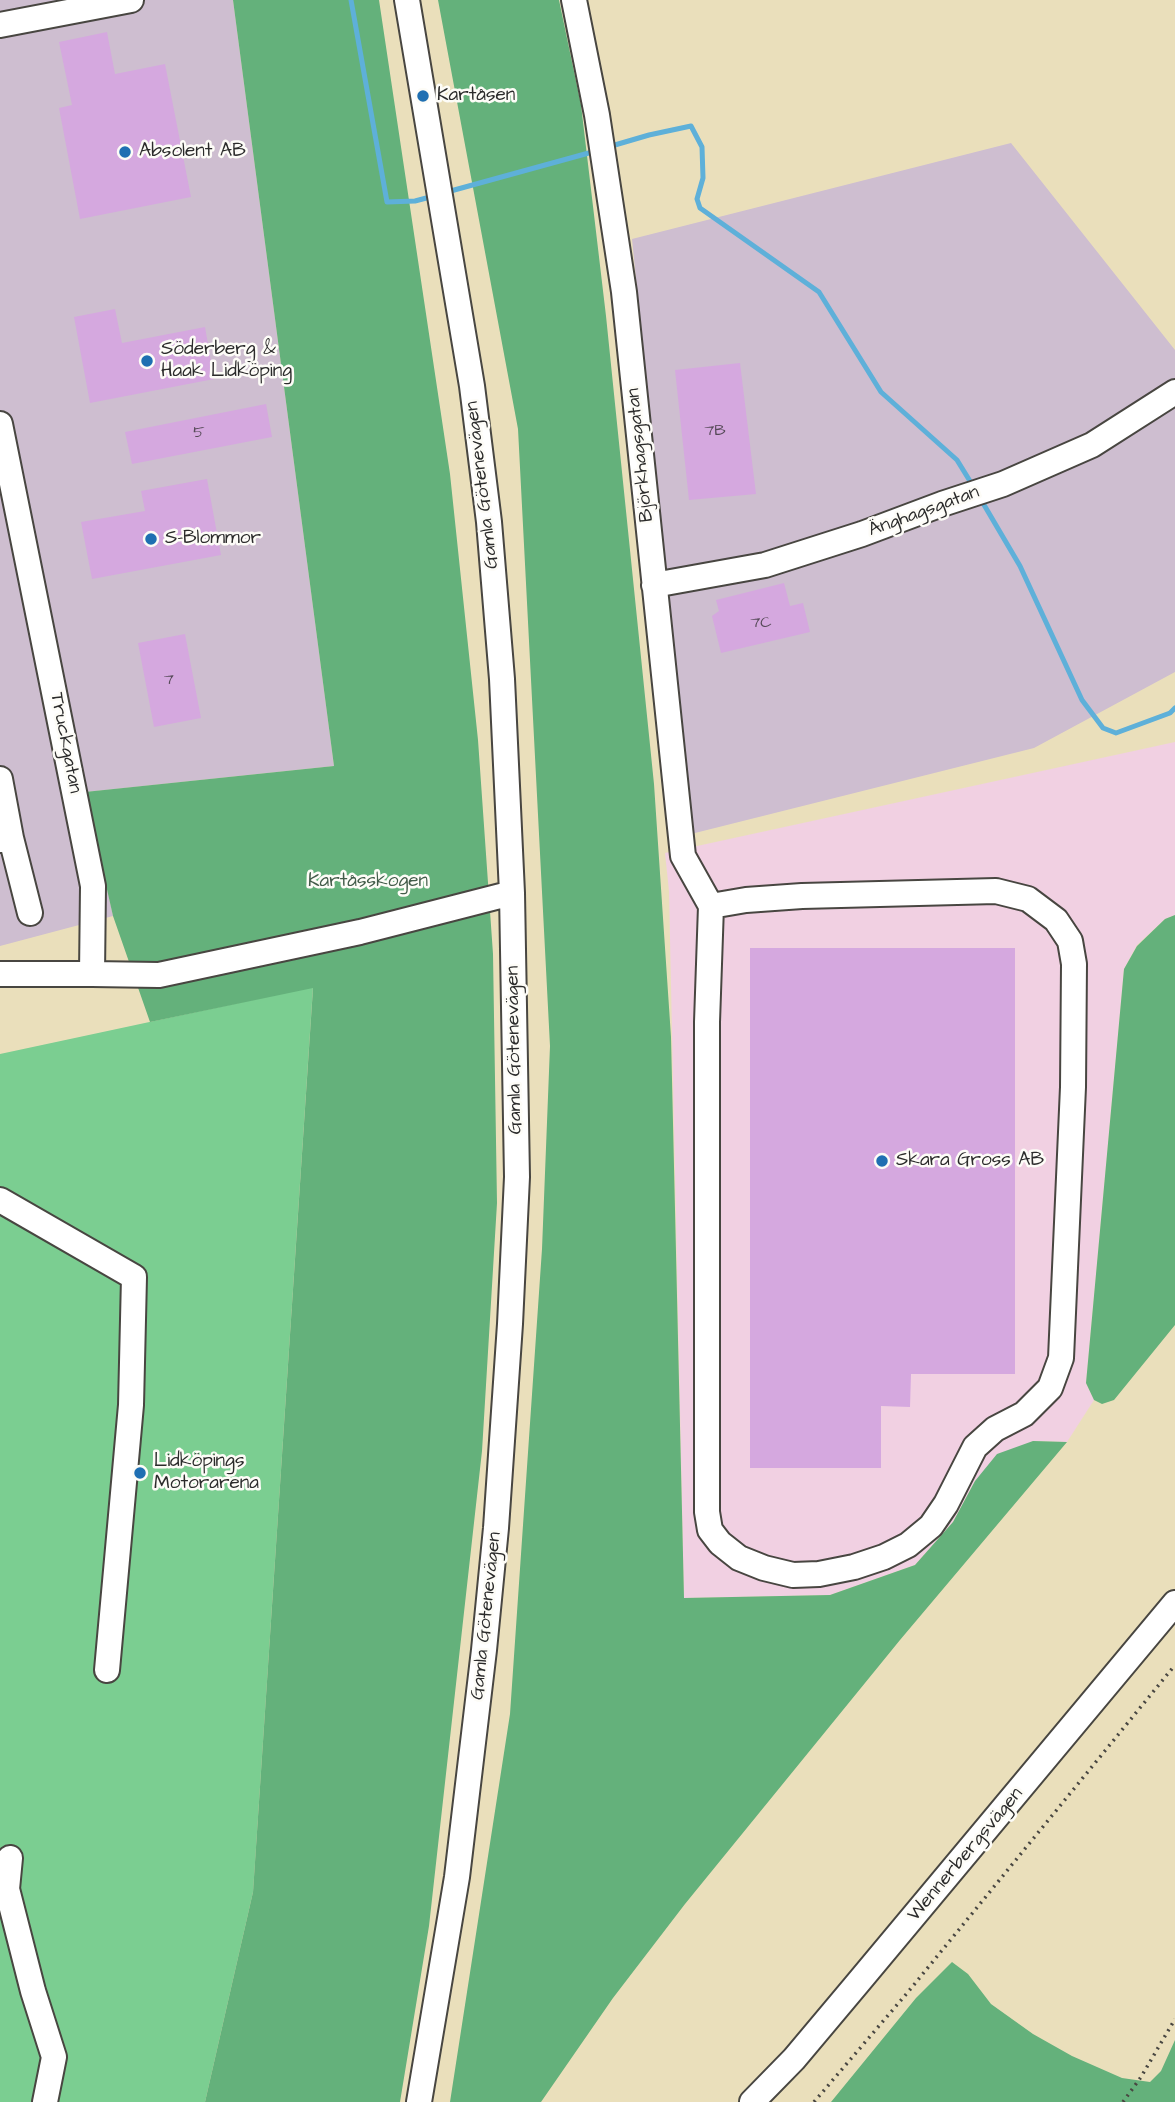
<!DOCTYPE html>
<html>
<head>
<meta charset="utf-8">
<style>
	body { margin:0 }
	canvas { display:block; background:#eadfbb }
</style>
</head>
<body>
<canvas width="1175" height="2102"></canvas>
<script>
const ctx = document.querySelector('canvas').getContext('2d');
ctx.lineJoin = 'round';
function paint(path, color) { ctx.fillStyle = color; ctx.fill(path, 'evenodd'); }
const shape = rows => new Path2D(rows.map(r => 'M' + r).join(''));
function stroke(path, color, width, dash) { ctx.strokeStyle = color; ctx.lineWidth = width; ctx.lineCap = dash ? 'butt' : 'round'; ctx.setLineDash(dash || []); ctx.stroke(path); }
function label(font, color, halo, rows, align = 'center') {
  ctx.font = font + ' "Architects Daughter",sans-serif'; ctx.lineWidth = 5; ctx.setLineDash([]); ctx.textBaseline = 'middle'; ctx.strokeStyle = halo; ctx.fillStyle = color; for (const [text, x, y, turn = 0] of rows) {
    ctx.save(); ctx.translate(x, y); ctx.rotate((+turn || 0) * Math.PI / 180); ctx.textAlign = isNaN(turn) ? turn : align; if (halo) ctx.strokeText(text, 0, 0); ctx.fillText(text, 0, 0); ctx.restore();
  }
}
paint(shape([
	[1175,742,1175,915,1165,919,1137,945,1124,969,1086,1383,1094,1400,1067,1442,1033,1441,975,1481,953,1522,915,1565,830,1595,684,1598,669,891,665,853]
]), '#f1d0e2');
paint(shape([
	[0,0,233,0,334,766,86,792,113,916,0,946],
	[1011,143,1175,350,1175,672,1034,748,691,834,632,239]
]), '#cebed0');
paint(shape([
	[313,987,253,1892,205,2102,0,2102,0,1054]
]), '#7bce91');
paint(shape([
	[233,0,379,0,450,474,478,740,493,954,497,1203,482,1451,429,1926,400,2102,205,2102,253,1892,313,988,150,1022,113,916,85,792,334,766],
	[438,0,559,0,581,105,606,316,654,784,671,1037,684,1598,830,1595,915,1565,953,1522,975,1481,997,1454,1033,1441,1067,1442,900,1640,685,1904,613,1998,541,2102,450,2102,510,1714,542,1249,550,1046,518,429],
	[1175,915,1175,1325,1114,1400,1102,1404,1094,1400,1086,1383,1124,969,1137,946,1165,919],
	[952,1962,968,1974,991,2004,1033,2034,1072,2056,1122,2078,1150,2082,1161,2071,1175,2040,1175,2102,831,2102,916,1998]
]), '#64b17b');
stroke(shape([
	[351,0,387,202,415,201,434,196],
	[608,147,649,135,691,126,702,147,703,178,697,199,700,208,819,292,881,392,957,460,973,486],
	[447,192,596,151],
	[980,498,1020,566,1082,700,1103,728,1116,733,1170,713,1175,708]
]), '#5eb0d9', 5);
paint(shape([
	[107,32,115,74,165,64,191,197,80,219,59,108,72,105,59,42],
	[115,309,122,343,205,327,214,379,90,403,74,317],
	[740,363,756,494,689,500,675,370],
	[266,404,272,437,132,464,125,432],
	[207,479,221,555,92,579,81,522,145,511,141,491],
	[784,583,790,606,803,603,810,632,721,653,712,616,719,611,716,600],
	[185,634,201,718,154,727,138,643],
	[750,948,1015,948,1015,1374,911,1374,910,1407,881,1406,881,1468,750,1468]
]), '#d5a8df');
const minor = shape([
	[407,0,472,386,489,522,502,679,512,893,517,1177,510,1324,496,1528,484,1650,457,1877,419,2102],
	[574,0,597,115,624,292,683,856,711,906],
	[0,25,131,0],
	[0,424,93,886,92,974,0,974],
	[654,585,765,565,862,534,942,504,1003,484,1092,445,1175,392],
	[0,779,11,838,0,840],
	[11,838,30,913],
	[996,891,1028,899,1056,920,1070,941,1074,964,1073,1087,1061,1358,1050,1388,1024,1414,995,1429,975,1447,946,1504,931,1526,908,1545,884,1557,854,1567,819,1574,793,1575,764,1568,739,1558,720,1543,710,1530,707,1512,707,1022,711,906,746,900,802,896,996,891],
	[92,974,159,975,360,932,512,893],
	[0,1200,134,1277,131,1405,107,1670],
	[10,1858,7,1889,33,1991,54,2057,45,2102],
	[752,2102,794,2059,857,1984,1175,1603]
]);
stroke(minor, '#484641', 28);
stroke(shape([
	[814,2102,908,1992,1175,1665],
	[1123,2102,1141,2077,1175,2019]
]), '#484641', 3.5, [2, 5]);
stroke(minor, '#fff', 24);
for (const [x, y, r, color] of [
	[423,96,7,"#1f6fb2"],
	[125,152,7,"#1f6fb2"],
	[147,361,7,"#1f6fb2"],
	[151,539,7,"#1f6fb2"],
	[882,1161,7,"#1f6fb2"],
	[140,1473,7,"#1f6fb2"]
]) { const dot = new Path2D(); dot.arc(x, y, r, 0, 2 * Math.PI); ctx.fillStyle = color; ctx.fill(dot); stroke(dot, '#fdfcf7', 2.5); }
label('16px', '#564a58', null, [
	["7B",715,432],
	["5",199,434],
	["7C",761,624],
	["7",169,681]
]);
label('19px', '#2b2b2b', '#fdfcf7', [
	["Kartåsen",437,96],
	["Absolent AB",139,152],
	["Söderberg &",161,350],
	["Haak Lidköping",161,372],
	["S-Blommor",165,539],
	["Skara Gross AB",896,1161],
	["Lidköpings",154,1462],
	["Motorarena",154,1484]
], 'left');
label('19px', '#2b2b2b', '#fdfcf7', [
	["Björkhagsgatan",641,455,-96],
	["Gamla Götenevägen",483,485,-97],
	["Änghagsgatan",924,512,-20],
	["Truckgatan",65,743,79],
	["Gamla Götenevägen",515,1050,-91],
	["Gamla Götenevägen",487,1616,-84],
	["Wennerbergsvägen",966,1855,-50]
]);
label('19px', '#435c4a', '#fdfcf7', [
	["Kartåsskogen",368,882]
]);
</script>
</body>
</html>
